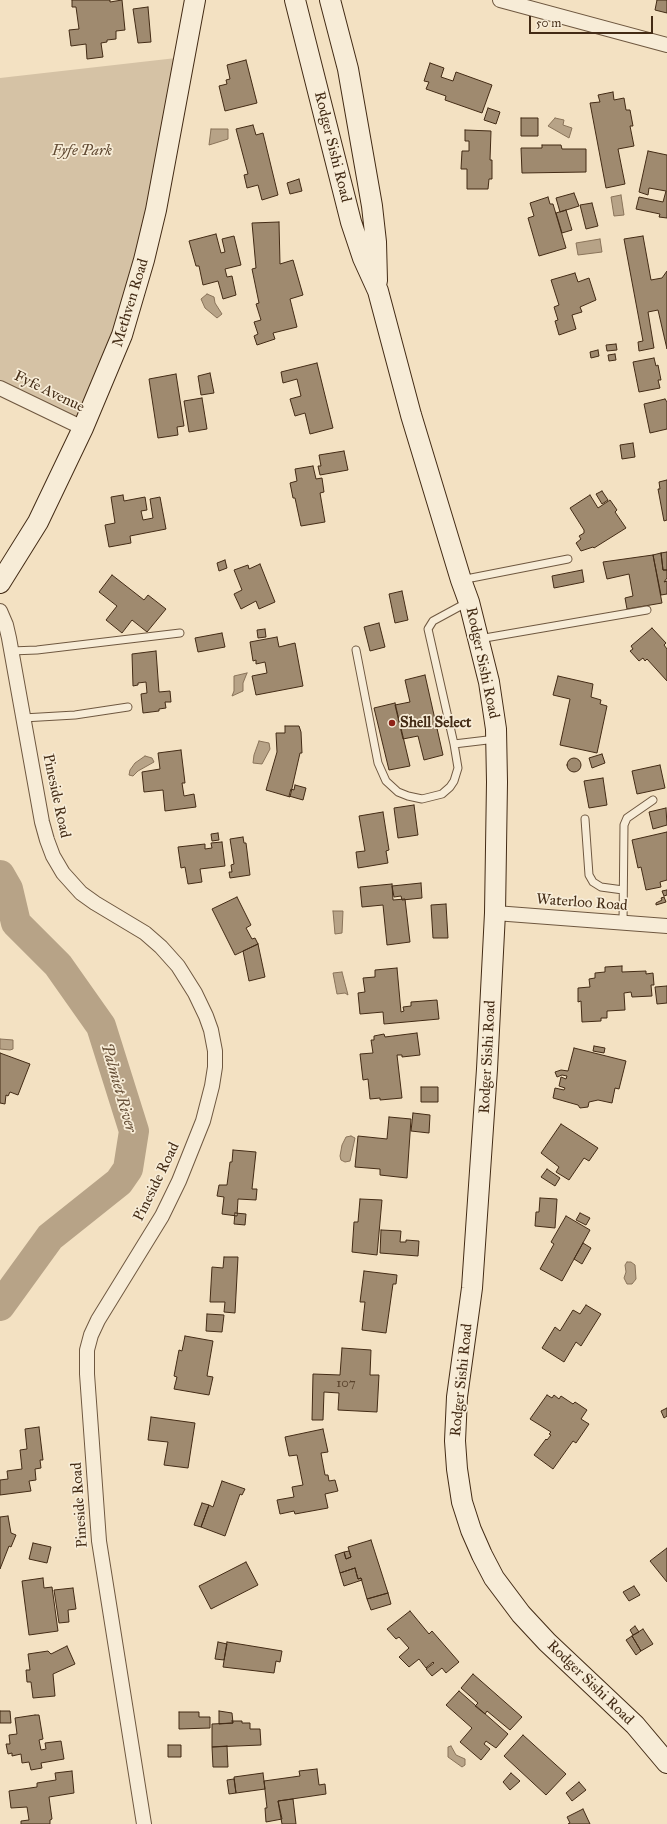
<!DOCTYPE html>
<html>
<head>
<meta charset="utf-8">
<style>
	body { margin:0 }
	#map { position:relative; width:667px; height:1824px; overflow:hidden; background:#f3e1c2; font-family:"IM FELL Great Primer",serif }
	canvas { display:block }
	.scale { position:absolute; left:529px; top:16px; width:124px; height:18px; box-sizing:border-box; border:2px solid #432b15; border-top:0; padding-left:5px; font-size:12px; line-height:14px; white-space:nowrap; color:#432b15; -webkit-text-stroke:3px #f7ecd7; paint-order:stroke }
</style>
</head>
<body>
<div id="map">
<canvas width="667" height="1824"></canvas>
<div class="scale">50 m</div>
</div>
<script>
const ctx = document.querySelector('canvas').getContext('2d');
ctx.lineJoin = 'round';
function paint(path, color) { ctx.fillStyle = color; ctx.fill(path, 'evenodd'); }
const shape = rows => new Path2D(rows.map(r => 'M' + r).join(''));
function stroke(path, color, width, dash) { ctx.strokeStyle = color; ctx.lineWidth = width; ctx.lineCap = dash ? 'butt' : 'round'; ctx.setLineDash(dash || []); ctx.stroke(path); }
function label(font, color, halo, rows, align = 'center') {
  ctx.font = font + ' "IM FELL Great Primer",serif'; ctx.lineWidth = 3.5; ctx.setLineDash([]); ctx.textBaseline = 'middle'; ctx.strokeStyle = halo; ctx.fillStyle = color; for (const [text, x, y, turn = 0] of rows) {
    ctx.save(); ctx.translate(x, y); ctx.rotate((+turn || 0) * Math.PI / 180); ctx.textAlign = isNaN(turn) ? turn : align; if (halo) ctx.strokeText(text, 0, 0); ctx.fillText(text, 0, 0); ctx.restore();
  }
}
paint(shape([
	[185,57,147,246,81,429,0,392,0,78]
]), '#d5c2a5');
const water = shape([
	[555,118,564,120,563,125,572,128,569,138,548,126,555,118],
	[211,129,228,129,228,139,209,145,211,129],
	[621,195,624,215,614,216,611,197,621,195],
	[600,239,602,252,578,255,576,243,600,239],
	[207,294,214,297,215,303,222,314,217,318,205,308,201,299,207,294],
	[247,673,243,683,243,691,232,696,234,691,234,676,247,673],
	[259,741,269,743,270,749,262,764,253,763,254,755,259,741],
	[145,756,152,758,154,762,138,771,133,776,129,775,130,770,135,763,145,756],
	[333,911,343,911,342,933,335,934,333,911],
	[342,972,348,995,345,993,337,994,333,973,342,972],
	[0,1039,13,1040,13,1049,10,1050,0,1049,0,1039],
	[351,1136,355,1138,350,1161,345,1162,341,1160,340,1156,342,1145,346,1137,351,1136],
	[627,1262,631,1262,635,1265,636,1279,632,1284,627,1284,624,1278,626,1272,625,1265,627,1262],
	[451,1746,456,1755,465,1759,465,1765,462,1767,448,1757,448,1747,451,1746]
]);
paint(water, '#b7a387');
stroke(water, '#897359', 1);
stroke(shape([
	[0,875,8,889,16,923,58,965,101,1026,134,1131,128,1169,119,1182,50,1237,0,1306]
]), '#b7a387', 30);
const building = shape([
	[72,0,110,0,110,2,122,0,125,30,116,31,116,39,107,40,107,42,101,43,103,57,87,59,86,44,71,46,69,30,79,29,76,7,72,7,72,0],
	[657,0,667,0,667,13,655,10,657,0],
	[148,7,151,42,138,43,133,9,148,7],
	[246,60,257,103,225,111,219,86,227,84,226,80,230,79,227,65,246,60],
	[430,63,444,68,441,77,453,81,456,72,492,85,482,113,445,100,446,96,426,89,429,82,424,81,430,63],
	[613,92,614,100,624,98,626,110,630,110,633,126,630,126,634,146,618,149,625,184,606,188,590,103,600,102,598,95,613,92],
	[488,108,500,112,496,124,484,120,488,108],
	[521,118,538,118,538,136,521,136,521,118],
	[253,125,256,135,263,133,278,195,262,200,258,185,247,188,244,175,248,174,236,129,253,125],
	[465,130,491,131,490,160,492,160,492,179,489,179,488,189,467,189,467,169,461,169,462,151,469,151,469,141,465,141,465,130],
	[542,145,561,145,562,149,586,149,586,172,522,173,521,148,542,148,542,145],
	[648,151,667,155,667,218,659,217,660,214,636,209,639,197,663,202,666,191,649,188,648,195,639,192,648,151],
	[299,179,302,191,290,194,287,183,299,179],
	[574,193,579,206,560,212,556,198,574,193],
	[548,197,550,204,553,204,566,248,539,256,528,218,534,216,530,203,548,197],
	[592,203,598,226,586,229,580,205,592,203],
	[566,210,572,230,562,233,556,213,566,210],
	[279,222,280,264,293,260,303,295,290,299,297,327,273,333,275,339,257,345,254,336,258,334,254,322,261,320,256,304,259,303,252,269,256,268,252,223,279,222],
	[216,234,221,253,225,252,222,239,234,236,241,265,225,269,227,277,232,276,236,295,223,299,218,281,203,285,199,266,196,266,189,241,216,234],
	[643,236,651,280,662,278,667,271,667,349,658,310,648,312,654,348,639,351,638,342,643,341,624,239,643,236],
	[575,273,578,282,589,278,596,300,580,307,582,312,572,315,576,329,559,335,555,321,558,320,554,307,559,305,551,280,575,273],
	[616,344,617,350,607,351,606,345,616,344],
	[598,350,599,356,591,358,590,352,598,350],
	[615,354,616,360,609,361,608,355,615,354],
	[654,358,656,366,658,365,661,380,658,380,660,388,639,392,633,362,654,358],
	[317,363,333,428,310,434,305,413,295,416,290,399,301,396,297,379,283,383,281,372,317,363],
	[210,373,214,393,201,395,198,376,210,373],
	[176,374,184,426,177,427,178,435,158,438,149,379,176,374],
	[202,398,207,429,189,432,184,401,202,398],
	[665,399,667,402,667,429,650,433,644,404,665,399],
	[633,443,635,457,622,459,620,445,633,443],
	[344,451,348,470,320,475,318,466,321,466,319,455,344,451],
	[313,466,316,479,322,478,324,492,320,493,325,522,301,526,295,498,293,498,290,483,297,481,295,469,313,466],
	[667,480,667,520,664,521,658,489,660,489,659,482,667,480],
	[602,491,608,500,602,504,596,494,602,491],
	[123,495,124,501,145,497,147,510,141,511,143,520,153,518,150,499,160,497,166,529,130,536,131,543,109,547,105,525,115,523,111,497,123,495],
	[590,495,598,508,610,500,617,510,615,512,626,528,594,548,593,547,581,551,576,543,581,539,579,536,584,533,584,530,570,508,590,495],
	[667,552,667,570,663,570,661,553,667,552],
	[661,553,663,570,667,570,667,578,664,582,667,581,667,594,661,595,653,555,661,553],
	[653,555,662,603,627,609,625,598,633,596,629,574,607,579,603,562,653,555],
	[225,560,227,568,219,571,217,563,225,560],
	[260,564,275,602,259,609,256,601,241,609,234,594,242,590,234,570,248,565,249,569,260,564],
	[582,570,584,582,554,588,552,576,582,570],
	[112,575,144,600,148,595,166,609,147,632,132,620,122,633,106,620,117,606,99,592,112,575],
	[402,591,408,620,395,623,389,594,402,591],
	[379,623,385,647,370,651,364,627,379,623],
	[652,628,666,643,664,645,667,649,667,681,647,659,645,661,643,658,639,661,630,651,633,649,631,646,652,628],
	[265,629,266,637,258,638,257,630,265,629],
	[222,633,225,647,198,652,195,638,222,633],
	[277,637,279,647,295,643,303,686,256,695,252,676,267,673,265,662,256,664,256,660,253,661,250,642,277,637],
	[156,651,159,692,170,691,171,702,165,702,166,708,159,709,159,711,143,713,141,694,147,693,146,682,138,683,138,685,133,686,132,654,156,651],
	[425,675,443,755,424,760,418,736,403,739,395,705,410,702,405,680,425,675],
	[558,676,593,684,591,697,601,700,600,704,607,706,597,753,560,745,570,699,553,695,558,676],
	[395,703,410,766,389,770,374,708,395,703],
	[285,726,299,726,301,732,302,753,300,753,290,797,266,790,277,752,276,733,285,733,285,726],
	[181,750,185,783,182,783,184,796,194,794,196,807,165,811,163,790,144,792,142,772,160,769,158,753,181,750],
	[602,754,605,763,592,768,589,758,602,754],
	'567 765a7 7 0 1 1 14 0a7 7 0 1 1-14 0Z',
	[660,765,665,788,637,794,632,771,660,765],
	[603,778,607,805,589,808,584,781,603,778],
	[295,785,306,788,303,800,289,796,291,789,294,790,295,785],
	[414,805,418,835,398,838,394,808,414,805],
	[666,808,667,825,653,829,649,812,666,808],
	[383,812,389,850,386,851,388,863,358,868,356,852,365,851,359,816,383,812],
	[667,832,667,880,660,882,661,887,646,890,641,867,638,868,632,840,667,832],
	[218,833,219,840,212,841,211,834,218,833],
	[243,837,244,843,246,843,250,875,230,878,229,872,232,872,231,865,234,864,230,839,243,837],
	[222,842,225,866,200,869,202,882,188,884,185,867,181,868,178,847,205,844,205,849,212,848,211,843,222,842],
	[421,883,422,898,402,900,401,896,394,897,392,886,421,883],
	[392,884,393,900,405,899,410,942,387,945,383,905,362,907,360,887,392,884],
	[667,890,667,895,664,896,662,891,667,890],
	[237,897,251,925,246,928,252,939,255,938,258,944,235,955,212,909,237,897],
	[664,897,666,902,656,905,656,903,662,900,661,898,664,897],
	[446,904,448,938,433,938,431,905,446,904],
	[258,944,265,977,249,981,243,951,258,944],
	[622,966,622,972,646,971,646,974,653,973,654,985,651,985,652,996,632,997,631,992,624,993,625,1010,607,1011,607,1018,601,1018,601,1021,582,1022,581,1001,578,1002,578,988,590,987,589,979,595,978,595,973,605,972,605,967,622,966],
	[397,968,401,1012,404,1011,403,1007,411,1006,411,1002,437,1000,439,1019,384,1024,383,1012,360,1014,358,993,365,992,363,978,375,977,375,970,397,968],
	[667,986,667,1003,657,1004,655,987,667,986],
	[417,1033,420,1055,402,1057,402,1055,397,1055,402,1098,380,1100,380,1098,370,1099,368,1079,363,1080,360,1054,373,1053,371,1040,374,1040,374,1036,384,1034,385,1037,417,1033],
	[594,1046,605,1048,604,1053,593,1051,594,1046],
	[574,1048,626,1061,619,1089,615,1088,612,1103,598,1100,589,1102,588,1107,580,1108,578,1105,553,1098,555,1088,564,1090,565,1088,559,1086,561,1077,566,1079,567,1076,562,1075,557,1077,555,1072,561,1070,568,1071,574,1048],
	[0,1053,30,1064,18,1095,10,1092,8,1096,6,1095,5,1104,0,1103,0,1053],
	[421,1087,438,1087,438,1102,421,1102,421,1087],
	[413,1113,430,1115,429,1133,411,1131,413,1113],
	[389,1117,411,1119,407,1178,380,1175,380,1169,355,1167,358,1136,387,1139,389,1117],
	[561,1124,598,1148,589,1161,584,1158,569,1180,556,1172,559,1167,541,1153,561,1124],
	[233,1150,256,1152,252,1189,257,1189,256,1200,238,1199,237,1216,222,1214,224,1197,217,1196,219,1185,227,1185,230,1162,232,1162,233,1150],
	[547,1169,560,1178,555,1186,541,1177,547,1169],
	[540,1198,557,1199,555,1228,535,1226,536,1212,539,1212,540,1198],
	[360,1199,382,1200,377,1255,352,1252,354,1222,358,1222,360,1199],
	[235,1213,246,1214,245,1225,234,1224,235,1213],
	[580,1213,590,1218,586,1225,576,1220,580,1213],
	[566,1216,590,1230,562,1281,540,1269,554,1244,551,1242,566,1216],
	[381,1230,401,1231,400,1242,406,1242,406,1240,419,1241,418,1256,380,1253,381,1230],
	[583,1243,591,1248,582,1264,574,1259,583,1243],
	[224,1257,238,1257,235,1313,224,1312,225,1302,210,1302,212,1267,223,1268,224,1257],
	[364,1271,397,1275,396,1284,393,1284,386,1333,362,1330,365,1302,360,1302,364,1271],
	[586,1305,601,1314,581,1346,576,1342,564,1362,542,1348,555,1327,560,1331,573,1310,580,1314,586,1305],
	[207,1314,224,1315,222,1332,206,1331,207,1314],
	[185,1336,213,1341,207,1376,213,1377,209,1395,174,1389,177,1377,174,1376,179,1350,182,1351,185,1336],
	[342,1348,371,1350,370,1375,379,1375,377,1412,338,1410,339,1393,324,1392,323,1420,312,1420,313,1374,340,1375,342,1348],
	[547,1395,552,1398,554,1395,559,1399,561,1396,573,1404,575,1402,587,1410,581,1419,589,1424,576,1443,573,1441,553,1469,534,1455,546,1439,547,1440,551,1435,549,1434,551,1432,530,1419,547,1395],
	[667,1408,667,1416,664,1418,661,1411,667,1408],
	[151,1417,195,1423,188,1468,164,1465,168,1442,148,1440,151,1417],
	[39,1427,43,1460,40,1460,41,1468,35,1469,36,1480,29,1481,31,1491,0,1495,0,1480,8,1479,7,1471,22,1469,20,1450,27,1449,25,1429,39,1427],
	[323,1429,328,1452,321,1453,325,1475,328,1475,329,1481,335,1480,338,1491,325,1494,328,1508,295,1514,294,1511,280,1514,277,1500,294,1497,292,1487,303,1485,297,1455,289,1456,285,1437,323,1429],
	[222,1481,245,1489,242,1495,240,1494,225,1536,201,1527,209,1505,213,1507,222,1481],
	[202,1503,209,1505,201,1527,194,1525,202,1503],
	[8,1516,11,1533,16,1535,11,1547,9,1546,0,1569,0,1517,8,1516],
	[371,1540,388,1593,367,1599,361,1578,358,1579,355,1568,340,1573,335,1555,344,1552,346,1559,351,1557,348,1547,371,1540],
	[33,1543,51,1547,47,1563,29,1559,33,1543],
	[667,1548,667,1582,650,1561,667,1548],
	[349,1551,351,1557,346,1559,344,1552,349,1551],
	[246,1562,258,1585,211,1609,199,1586,246,1562],
	[355,1568,358,1579,361,1578,362,1580,344,1586,340,1573,355,1568],
	[43,1578,44,1588,52,1587,58,1631,29,1635,22,1581,43,1578],
	[634,1586,640,1595,629,1601,623,1592,634,1586],
	[73,1588,76,1609,68,1610,69,1622,59,1623,54,1590,73,1588],
	[388,1593,391,1604,371,1610,367,1599,388,1593],
	[410,1611,429,1634,432,1631,459,1662,446,1673,442,1668,432,1676,426,1669,434,1663,433,1662,426,1668,419,1659,409,1667,399,1657,409,1648,399,1637,396,1639,387,1629,410,1611],
	[635,1626,639,1632,633,1635,630,1630,635,1626],
	[643,1629,653,1644,641,1651,632,1636,643,1629],
	[632,1636,641,1651,636,1655,626,1640,632,1636],
	[218,1642,227,1644,224,1660,215,1659,218,1642],
	[227,1642,282,1651,280,1662,276,1661,274,1673,223,1667,227,1642],
	[67,1646,75,1664,53,1674,55,1696,33,1698,31,1682,27,1682,26,1670,30,1670,28,1654,48,1651,51,1654,67,1646],
	[473,1674,522,1717,510,1730,487,1711,485,1714,475,1706,478,1703,461,1688,473,1674],
	[459,1691,508,1734,496,1748,486,1741,484,1744,490,1749,481,1760,460,1742,472,1728,446,1705,459,1691],
	[0,1711,10,1711,11,1723,0,1723,0,1711],
	[219,1711,232,1713,233,1723,219,1724,219,1711],
	[179,1712,199,1712,199,1717,210,1717,210,1728,179,1729,179,1712],
	[35,1715,39,1715,43,1739,39,1740,41,1750,46,1749,45,1743,61,1741,64,1759,41,1763,42,1768,31,1770,29,1762,22,1763,21,1754,12,1756,12,1753,8,1754,6,1744,10,1744,9,1735,17,1734,15,1718,35,1715],
	[232,1721,242,1721,242,1723,250,1723,250,1729,260,1729,261,1745,212,1747,212,1724,233,1723,232,1721],
	[523,1735,566,1774,546,1795,504,1756,523,1735],
	[168,1745,181,1745,181,1757,168,1757,168,1745],
	[227,1746,228,1767,213,1767,212,1747,227,1746],
	[317,1769,319,1785,325,1784,326,1794,278,1801,282,1819,266,1822,265,1808,267,1808,264,1781,300,1776,299,1771,317,1769],
	[72,1771,74,1793,49,1797,52,1819,50,1820,50,1824,21,1824,21,1821,29,1820,27,1807,11,1808,9,1791,37,1787,37,1783,56,1780,55,1773,72,1771],
	[263,1773,265,1789,236,1793,234,1777,263,1773],
	[511,1773,520,1781,510,1790,503,1782,511,1773],
	[234,1779,236,1793,229,1794,227,1780,234,1779],
	[579,1782,586,1790,572,1801,566,1793,579,1782],
	[293,1799,296,1824,282,1824,278,1801,293,1799],
	[583,1809,590,1824,568,1824,570,1823,567,1817,583,1809]
]);
paint(building, '#9f8a6f');
stroke(building, '#432b15', 1);
const lane = shape([
	[461,580,568,559],
	[479,639,647,610],
	[356,650,378,763,386,781,398,792,408,796,422,799,442,794,450,787,454,781,458,768,454,744,428,629,433,621,468,602],
	[11,651,37,650,180,633],
	[23,718,75,715,128,707],
	[454,744,496,739],
	[585,819,589,875,593,882,601,887,623,890],
	[623,923,624,825,627,818,653,800]
]);
const street = shape([
	[500,0,667,45],
	[0,388,83,428],
	[0,611,6,625,9,638,42,822,47,840,53,856,63,873,81,893,95,903,145,933,161,947,178,966,195,993,206,1016,211,1030,215,1051,215,1067,212,1086,203,1121,179,1181,162,1216,98,1320,91,1335,87,1350,87,1374,99,1541,144,1824],
	[495,913,667,926]
]);
const secondary = shape([
	[295,0,351,222,363,258,378,291,411,415,461,580,469,602,489,682,496,729,497,782,495,913,487,1069,472,1288,457,1397,455,1441,457,1469,462,1502,471,1530,482,1555,494,1578,521,1614,547,1642,635,1725,667,1763],
	[330,0,348,69,372,206,376,242,377,281],
	[0,583,38,522,83,428,122,335,144,260,156,210,195,0]
]);
stroke(lane, '#6f5840', 9);
stroke(street, '#6f5840', 16);
stroke(secondary, '#432b15', 22);
stroke(lane, '#f7ecd7', 7);
stroke(street, '#f7ecd7', 14);
stroke(secondary, '#f7ecd7', 20);
for (const [x, y, r, color] of [
	[392,723,4,"#8f2418"]
]) { const dot = new Path2D(); dot.arc(x, y, r, 0, 2 * Math.PI); ctx.fillStyle = color; ctx.fill(dot); stroke(dot, '#f7ecd7', 1.5); }
label('13px', '#5a432c', null, [
	["107",346,1384]
]);
label('15px', '#432b15', '#f7ecd7', [
	["Rodger Sishi Road",332,147,76],
	["Methven Road",131,303,-73],
	["Fyfe Avenue",49,392,26],
	["Rodger Sishi Road",482,663,78],
	["Pineside Road",56,796,78],
	["Waterloo Road",582,903,4],
	["Rodger Sishi Road",488,1057,-87],
	["Pineside Road",157,1182,-64],
	["Rodger Sishi Road",462,1380,-84],
	["Pineside Road",80,1505,-94],
	["Rodger Sishi Road",590,1683,44]
]);
label('italic 15px', '#604932', '#f7ecd7', [
	["Fyfe Park",82,151]
]);
label('bold 15px', '#432b15', '#f7ecd7', [
	["Shell Select",400,723]
], 'left');
label('italic 16px', '#664f37', '#f7ecd7', [
	["Palmiet River",118,1088,74]
]);
</script>
</body>
</html>
